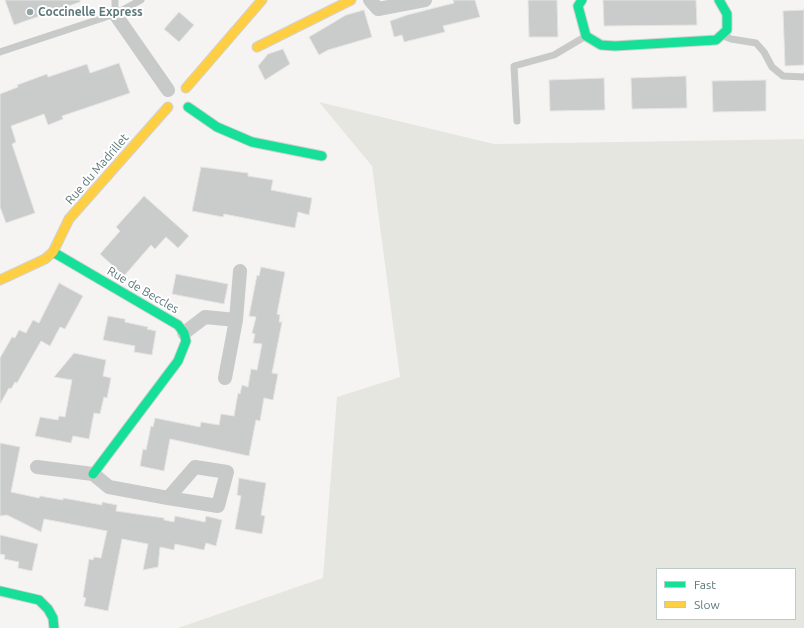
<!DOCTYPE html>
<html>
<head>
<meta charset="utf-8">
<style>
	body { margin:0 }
	#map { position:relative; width:804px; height:628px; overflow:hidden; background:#f5f4f3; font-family:Ubuntu,sans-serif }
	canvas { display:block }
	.legend { position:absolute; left:656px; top:568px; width:140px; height:52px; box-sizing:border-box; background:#fff; border:1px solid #bec9c9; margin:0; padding:5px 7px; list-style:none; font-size:12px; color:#5c7779 }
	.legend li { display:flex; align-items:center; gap:8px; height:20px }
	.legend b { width:20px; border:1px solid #bec9c9 }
</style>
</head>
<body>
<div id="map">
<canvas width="804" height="628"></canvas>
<ul class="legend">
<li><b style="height:5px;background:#16e098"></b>Fast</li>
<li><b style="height:5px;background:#ffcf43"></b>Slow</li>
</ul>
</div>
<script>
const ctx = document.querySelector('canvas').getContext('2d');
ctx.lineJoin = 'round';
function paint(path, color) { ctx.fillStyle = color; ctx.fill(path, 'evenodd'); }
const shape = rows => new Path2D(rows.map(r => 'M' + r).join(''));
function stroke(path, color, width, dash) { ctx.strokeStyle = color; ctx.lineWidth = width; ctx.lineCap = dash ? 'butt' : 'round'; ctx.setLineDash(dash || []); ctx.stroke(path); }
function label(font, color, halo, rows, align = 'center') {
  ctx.font = font + ' Ubuntu,sans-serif'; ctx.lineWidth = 4; ctx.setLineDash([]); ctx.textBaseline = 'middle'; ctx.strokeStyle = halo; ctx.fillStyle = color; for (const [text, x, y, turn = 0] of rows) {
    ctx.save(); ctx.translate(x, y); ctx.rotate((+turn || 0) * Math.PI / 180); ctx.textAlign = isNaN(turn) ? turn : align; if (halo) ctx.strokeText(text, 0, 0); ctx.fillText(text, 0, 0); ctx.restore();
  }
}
paint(shape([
	[319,102,494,144,804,139,804,628,178,628,323,578,337,397,400,377,372,166],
	[657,569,795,569,795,619,657,619]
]), '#e5e6e0');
const building = shape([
	[5,0,80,0,80,2,14,25,5,0],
	[453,0,475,0,480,17,443,26,445,32,404,42,402,35,394,37,390,21,407,15,454,3,453,0],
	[528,0,557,0,558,37,529,37,528,0],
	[603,0,696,0,697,25,604,26,603,0],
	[364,10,372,37,328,50,319,55,309,37,346,15,364,10],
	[804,10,804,65,785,66,783,11,804,10],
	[179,12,194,25,179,42,164,29,179,12],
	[283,49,290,64,265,80,258,66,268,54,283,49],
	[119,63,130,93,62,116,63,119,48,125,44,114,11,126,16,142,12,144,35,213,6,223,0,207,0,94,18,87,17,85,47,74,48,77,87,64,90,73,119,63],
	[686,76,687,108,632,109,631,78,686,76],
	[604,78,605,110,550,111,549,80,604,78],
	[766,80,766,111,713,112,712,81,766,80],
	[201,167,248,173,248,176,273,180,271,190,312,198,309,215,298,212,295,228,224,214,223,217,192,211,201,167],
	[144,196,189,236,178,248,166,237,155,249,151,245,124,276,100,254,120,231,116,227,144,196],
	[261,267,285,272,277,314,280,315,279,322,282,322,272,373,278,374,273,400,264,398,260,421,256,420,249,456,170,439,164,471,140,466,143,449,146,450,151,426,153,427,155,418,200,427,201,422,219,425,221,414,234,416,238,393,240,394,242,385,248,387,251,369,257,370,262,344,253,343,255,334,252,333,256,317,249,316,257,275,259,276,261,267],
	[176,274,228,284,224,304,172,294,176,274],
	[59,283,83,296,65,329,60,327,50,346,41,341,17,383,15,382,11,389,9,388,0,404,0,358,12,337,15,338,19,330,26,333,33,320,39,323,59,283],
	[108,316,125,319,125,322,148,327,147,329,156,331,152,355,134,352,135,346,103,340,108,316],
	[74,353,106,360,103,376,111,378,107,398,104,397,100,414,94,413,89,439,73,436,71,443,35,436,40,417,58,420,59,416,65,417,72,380,54,377,74,353],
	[0,443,20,447,11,492,39,498,40,496,63,500,63,498,102,505,102,502,117,505,116,511,164,518,164,520,174,522,175,516,205,522,206,516,222,520,216,546,206,543,204,550,175,544,174,550,160,547,158,567,143,570,148,544,122,539,108,611,84,606,86,598,83,597,89,559,93,560,94,557,101,558,107,531,44,519,41,532,7,515,0,516,0,443],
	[239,478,266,483,261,515,265,516,262,534,235,529,241,496,237,495,239,478],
	[0,535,38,544,32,571,18,568,19,562,4,559,5,555,0,554,0,535]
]);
paint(building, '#cacccc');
stroke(building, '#e4e4e3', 1);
const fast = shape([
	[582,0,578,6,586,36,601,45,615,46,716,40,727,30,727,14,719,0],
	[188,107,217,127,252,142,322,156],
	[53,252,178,325,184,333,186,341,178,361,93,474],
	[0,591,39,600,48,609,53,618,54,628]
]);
const slow = shape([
	[257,47,351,0],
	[186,88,262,0],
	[0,280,45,259,53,252,69,219,168,107]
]);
stroke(fast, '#d0d2d1', 11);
stroke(slow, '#d0d2d1', 11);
stroke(shape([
	[115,0,115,14],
	[724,36,731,39,756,43,764,52,772,67,783,76,804,77],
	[0,52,115,14,141,0],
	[517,121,514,66,554,55,586,36]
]), '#c7cac9', 7);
stroke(shape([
	[370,0,378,9,425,0],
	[115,14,168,90],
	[184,333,205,317,236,320,240,271],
	[225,378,236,320],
	[37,467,93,474,109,487,168,498,195,467,227,472,218,506,168,498]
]), '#c7cac9', 14);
stroke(fast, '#16e098', 9);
stroke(slow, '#ffcf43', 9);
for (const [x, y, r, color] of [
	[30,12,4,"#92a3a4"]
]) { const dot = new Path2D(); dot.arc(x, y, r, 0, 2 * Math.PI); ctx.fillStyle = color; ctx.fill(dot); stroke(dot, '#fff', 1.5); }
label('bold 12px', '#5c7779', '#fff', [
	["Coccinelle Express",38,12]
], 'left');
label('12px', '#5c7779', '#fff', [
	["Rue du Madrillet",97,169,-49],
	["Rue de Beccles",143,290,30]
]);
</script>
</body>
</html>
